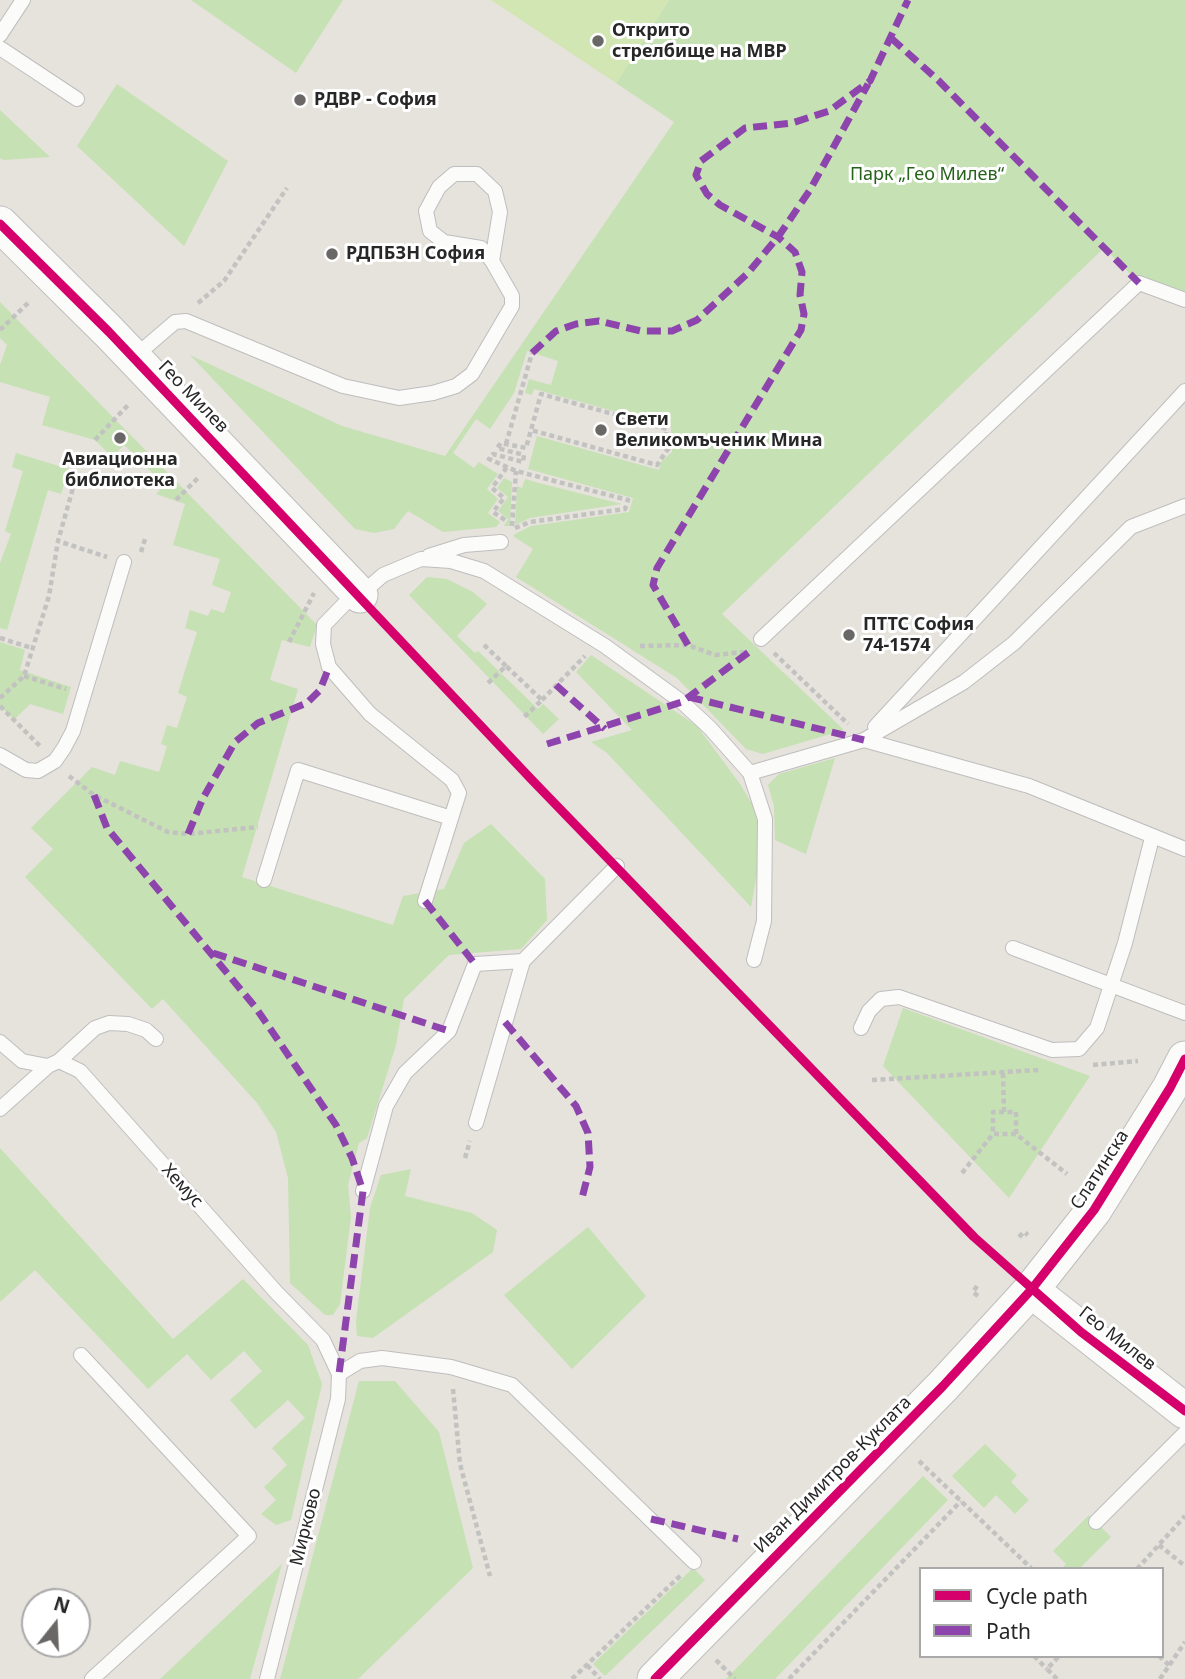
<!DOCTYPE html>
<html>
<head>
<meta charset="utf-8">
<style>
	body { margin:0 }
	#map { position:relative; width:1185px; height:1679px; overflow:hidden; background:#e6e2dc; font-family:"Noto Sans",sans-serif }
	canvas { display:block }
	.legend { position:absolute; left:919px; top:1567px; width:245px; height:91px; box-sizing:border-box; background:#fff; border:2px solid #a9a9a9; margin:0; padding:9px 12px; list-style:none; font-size:21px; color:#272727 }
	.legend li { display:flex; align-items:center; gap:14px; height:35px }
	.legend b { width:35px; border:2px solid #a9a9a9 }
	.north { position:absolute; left:21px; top:1588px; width:70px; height:70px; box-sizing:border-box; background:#fff; border:2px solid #a9a9a9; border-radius:50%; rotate:18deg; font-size:19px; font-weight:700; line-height:28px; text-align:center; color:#272727 }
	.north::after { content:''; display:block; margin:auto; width:24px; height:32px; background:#6a6866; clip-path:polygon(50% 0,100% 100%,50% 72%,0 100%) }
</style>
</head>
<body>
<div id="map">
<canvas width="1185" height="1679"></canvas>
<ul class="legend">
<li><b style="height:9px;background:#d6006c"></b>Cycle path</li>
<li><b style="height:9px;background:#8e44ad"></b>Path</li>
</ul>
<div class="north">N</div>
</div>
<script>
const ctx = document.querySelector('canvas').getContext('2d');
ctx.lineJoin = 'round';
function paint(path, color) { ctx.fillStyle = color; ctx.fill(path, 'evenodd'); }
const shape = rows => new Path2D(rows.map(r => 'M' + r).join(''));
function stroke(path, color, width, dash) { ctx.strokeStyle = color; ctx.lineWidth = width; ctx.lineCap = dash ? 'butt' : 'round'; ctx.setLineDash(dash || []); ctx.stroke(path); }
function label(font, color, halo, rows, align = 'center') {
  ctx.font = font + ' "Noto Sans",sans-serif'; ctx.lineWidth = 6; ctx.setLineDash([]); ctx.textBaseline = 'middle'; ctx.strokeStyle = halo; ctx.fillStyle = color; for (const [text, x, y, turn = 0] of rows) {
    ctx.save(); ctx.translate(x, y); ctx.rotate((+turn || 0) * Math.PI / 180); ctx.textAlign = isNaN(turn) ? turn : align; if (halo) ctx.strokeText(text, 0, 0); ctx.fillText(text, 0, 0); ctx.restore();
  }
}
paint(shape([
	[191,0,343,0,296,73],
	[669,0,1185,0,1185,300,1139,283,1104,248,722,614,844,730,763,754,746,749,677,678,516,577,533,549,513,536,517,533,531,526,629,512,633,498,528,469,537,436,659,470,661,462,672,452,671,427,534,389,532,395,525,393,529,379,551,385,558,361,527,351,514,393,490,429,476,419,453,453,474,468,479,462,498,474,487,489,498,499,488,513,500,522,496,527,443,532,408,511,394,529,374,533,355,529,190,355,342,426,445,456,674,122,616,83],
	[117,84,228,161,184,246,77,146],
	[0,110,50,157,3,160,0,158],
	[0,302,317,625,310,647,282,640,270,680,298,689,242,877,393,925,403,896,444,889,464,843,491,824,545,879,547,920,521,949,449,955,404,999,396,1045,367,1138,359,1143,348,1185,351,1217,340,1304,333,1315,325,1315,290,1283,288,1178,276,1132,257,1103,163,999,152,1009,25,877,53,849,31,828,92,767,115,775,120,761,159,772,167,746,161,744,167,725,177,728,187,697,178,693,197,632,185,628,190,610,208,616,211,609,224,613,231,592,212,585,220,559,173,545,185,504,156,494,165,485,124,445,112,457,95,440,42,425,50,397,0,382,0,365,7,345,0,338],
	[16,453,69,469,61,494,48,490,7,630,0,628,0,563,11,534,5,531,23,471,12,467],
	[504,478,512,482,510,526,504,526,508,519,498,511,508,497,497,488],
	[525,479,535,482,622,504,530,518,515,525,517,486,522,488],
	[427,577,447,579,473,592,487,604,457,636,475,653,478,651,538,709,543,704,559,719,543,734,409,595],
	[0,642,25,650,20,670,71,687,63,714,30,704,14,720,0,706],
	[591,655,697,726,740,784,758,814,760,857,751,907,607,753,591,742,632,730,576,672],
	[835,758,806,854,775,840,774,806,768,785,779,774],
	[903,1008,1090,1076,1009,1198,883,1066],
	[0,1148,173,1339,243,1279,308,1345,322,1384,291,1520,276,1525,261,1514,276,1500,264,1487,287,1465,272,1448,305,1418,288,1400,255,1429,230,1400,262,1371,244,1351,211,1380,187,1354,148,1389,35,1270,0,1302],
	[411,1169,405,1196,472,1213,497,1230,493,1252,373,1338,357,1336,356,1321,370,1208,381,1175],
	[588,1227,646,1296,572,1369,504,1295],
	[359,1381,395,1381,439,1432,473,1568,358,1679,280,1679],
	[985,1444,1017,1475,1011,1482,1029,1500,1015,1514,996,1495,984,1508,952,1476],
	[923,1476,948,1500,775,1679,726,1679],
	[1089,1515,1111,1537,1079,1569,1062,1569,1066,1564,1053,1551],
	[282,1564,250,1679,160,1679],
	[693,1568,705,1580,605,1676,593,1664]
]), '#c6e1b4');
paint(shape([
	[491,0,669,0,616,83]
]), '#d1e6b2');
const service = shape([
	[0,35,23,0],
	[0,48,77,99],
	[133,358,175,322,186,321,343,386,399,398,433,393,456,386,472,374,512,306,512,296,492,261,500,212,495,191,477,174,454,174,439,187,426,211,430,231,444,242,481,248,492,261],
	[429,556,464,545,501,542],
	[357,591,324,625,323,644,329,667,370,714,452,780,459,793,425,901],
	[360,595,383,575,421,559,451,561,484,571,605,646,682,702,710,728,750,773,765,819,764,921,754,960],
	[761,639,1139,283,1185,300],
	[875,727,1185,391],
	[864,740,1029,786,1185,849],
	[0,755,26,770,38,771,55,761,64,748,73,731,124,562],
	[750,773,864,740,964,682,1014,643,1131,527,1185,506],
	[264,880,298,770,451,818],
	[1013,948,1185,1013],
	[861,1028,869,1011,881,999,899,997,1052,1050,1079,1049,1097,1028,1125,943,1152,838],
	[0,1042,22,1061,48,1066,59,1061,80,1071,276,1292,323,1340,339,1374,338,1399,267,1679],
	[59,1061,95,1028,109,1023,128,1024,146,1030,156,1039],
	[0,1109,48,1066],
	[476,1123,523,961,617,866],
	[363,1191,386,1106,405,1073,449,1031,475,964,523,961],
	[81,1355,249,1536,92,1679],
	[339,1374,360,1361,382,1358,451,1367,512,1385,694,1562],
	[1096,1522,1185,1433]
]);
const tertiary = shape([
	[0,224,109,332,360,595],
	[1031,1290,1185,1411],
	[655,1679,943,1386,1031,1290,1094,1210,1170,1088,1185,1059]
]);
stroke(service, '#bfbebe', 16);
stroke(tertiary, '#bfbebe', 37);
stroke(shape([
	[198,303,224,281,287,188],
	[0,330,28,303],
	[95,440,129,404],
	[506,444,532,353],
	[75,481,58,541,107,557],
	[176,500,200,476],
	[505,520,493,512,504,498,492,488,507,467],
	[512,526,516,471],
	[515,528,530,522,625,509,628,500,516,471,489,459,493,454,523,462,524,455,497,448,501,443,526,448,541,394,667,429,666,436,670,446,657,465,531,430],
	[141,552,146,536],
	[0,638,32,648],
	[289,642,314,593],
	[484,645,506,666],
	[640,646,688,645,715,655,745,652],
	[774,653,848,724],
	[24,676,66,689],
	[488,683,506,666,542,700,522,719],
	[0,698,24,676,49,596,58,541],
	[542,700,585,656],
	[0,706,41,747],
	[69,776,94,795,168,832,188,834,258,827],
	[1093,1065,1138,1061],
	[1003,1073,1004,1112],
	[872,1080,1039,1070],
	[1016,1134,1016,1112,993,1112,993,1134,1016,1134,1067,1174],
	[465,1158,470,1141],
	[962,1173,993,1134],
	[1019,1237,1024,1232,1028,1235],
	[977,1286,973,1292,978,1296],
	[453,1389,460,1464,490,1576],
	[919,1461,1031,1568],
	[1159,1545,1185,1566],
	[1137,1569,1185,1516],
	[1034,1656,1047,1669],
	[1159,1656,1169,1665],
	[716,1660,735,1679],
	[587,1665,600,1679],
	[572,1679,681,1575],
	[789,1679,961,1501],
	[1057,1679,1047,1669,1059,1656],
	[1160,1679,1185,1642]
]), '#c2c2c1', 4.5, [5, 3.5]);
stroke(service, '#fbfbfa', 14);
stroke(tertiary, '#fbfbfa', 35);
stroke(shape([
	[891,38,938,80,1139,283],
	[532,353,556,331,576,324,599,321,641,331,672,331,697,320,747,274,778,237,810,190,868,84],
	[688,645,653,585,657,568,801,330,804,314,800,295,802,272,795,252,778,237,720,205,707,194,696,175,701,161,745,128,792,123,829,111,870,81,908,0],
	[556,685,605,729],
	[689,697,864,740],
	[547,744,682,702,749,652],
	[94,795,107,828,256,1008,336,1125,352,1158,363,1191,339,1374],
	[188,834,203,798,235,742,258,723,307,703,320,690,329,667],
	[425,901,475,964],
	[213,953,449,1031],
	[505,1022,576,1106,588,1133,590,1167,581,1202],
	[651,1519,738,1539]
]), '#8e44ad', 7, [14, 7]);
stroke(shape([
	[0,224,109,332,532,780,974,1237,1081,1332,1185,1411],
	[655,1679,943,1386,1031,1290,1094,1210,1170,1088,1185,1059]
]), '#d6006c', 9);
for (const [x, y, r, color] of [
	[598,41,7,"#6a6866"],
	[300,100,7,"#6a6866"],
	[332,254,7,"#6a6866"],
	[601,430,7,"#6a6866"],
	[120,438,7,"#6a6866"],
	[849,635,7,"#6a6866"]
]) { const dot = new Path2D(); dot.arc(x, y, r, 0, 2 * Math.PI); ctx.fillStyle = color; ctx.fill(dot); stroke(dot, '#fff', 2.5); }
label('bold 18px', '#272727', '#fff', [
	["Открито",612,31],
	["стрелбище на МВР",612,52],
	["РДВР - София",314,100],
	["РДПБЗН София",346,254],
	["Свети",615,420],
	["Великомъченик Мина",615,441],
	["Авиационна",120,460,"center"],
	["библиотека",120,481,"center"],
	["ПТТС София",863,625],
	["74-1574",863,646]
], 'left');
label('18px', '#256319', '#fff', [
	["Парк „Гео Милев“",927,175]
]);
label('18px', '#272727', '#fff', [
	["Гео Милев",193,397,46],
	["Слатинска",1100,1170,-57],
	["Хемус",182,1186,48],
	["Гео Милев",1117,1339,38],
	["Иван Димитров-Куклата",833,1475,-45],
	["Мирково",306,1527,-76]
]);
</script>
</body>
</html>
